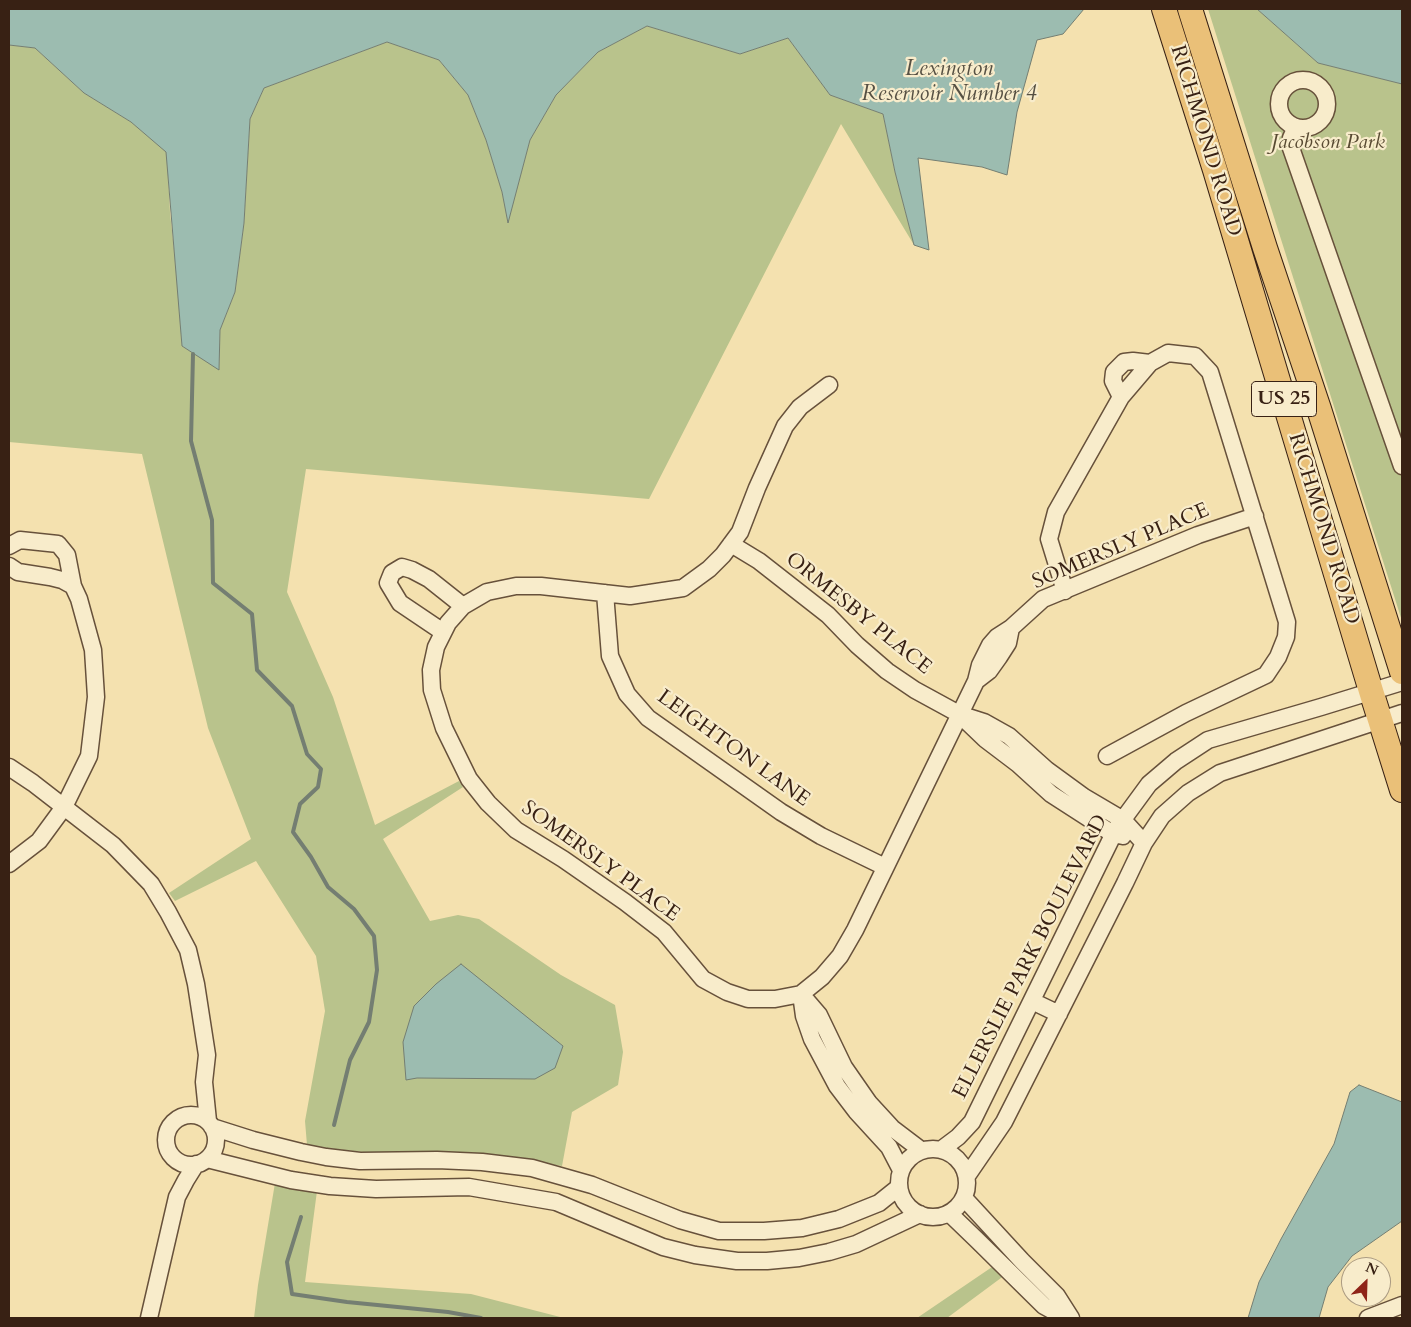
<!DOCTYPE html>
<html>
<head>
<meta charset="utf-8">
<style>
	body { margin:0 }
	#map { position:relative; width:1411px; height:1327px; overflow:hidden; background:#f4e1af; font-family:Cardo,serif }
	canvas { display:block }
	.frame { position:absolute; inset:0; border:10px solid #382114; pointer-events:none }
	.north { position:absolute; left:1341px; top:1257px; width:50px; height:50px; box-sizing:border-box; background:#f8eccb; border:1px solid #ab9b82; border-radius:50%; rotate:24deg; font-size:14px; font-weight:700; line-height:20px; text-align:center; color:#382114 }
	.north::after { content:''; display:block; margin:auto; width:18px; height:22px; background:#8f2418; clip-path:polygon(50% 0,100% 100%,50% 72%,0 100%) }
</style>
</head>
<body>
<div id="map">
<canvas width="1411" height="1327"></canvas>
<div class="frame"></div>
<div class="north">N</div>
</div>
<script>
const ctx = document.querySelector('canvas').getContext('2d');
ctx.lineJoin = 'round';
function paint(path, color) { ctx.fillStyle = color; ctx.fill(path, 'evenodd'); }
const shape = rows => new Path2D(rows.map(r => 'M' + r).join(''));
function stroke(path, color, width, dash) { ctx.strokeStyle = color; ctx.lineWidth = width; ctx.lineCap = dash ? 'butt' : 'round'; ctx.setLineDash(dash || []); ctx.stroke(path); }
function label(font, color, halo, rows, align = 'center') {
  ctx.font = font + ' Cardo,serif'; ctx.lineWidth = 4.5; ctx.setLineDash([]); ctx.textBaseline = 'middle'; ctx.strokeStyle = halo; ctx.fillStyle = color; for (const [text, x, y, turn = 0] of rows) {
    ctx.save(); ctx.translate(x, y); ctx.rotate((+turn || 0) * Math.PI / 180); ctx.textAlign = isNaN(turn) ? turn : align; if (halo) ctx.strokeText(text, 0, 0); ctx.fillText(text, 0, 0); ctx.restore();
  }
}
paint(shape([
	[1208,9,1257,9,1318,63,1402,84,1402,621],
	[647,26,740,54,788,38,830,95,883,114,895,172,914,245,841,124,649,499,306,469,287,592,333,697,375,825,459,781,463,787,383,839,430,921,458,915,479,919,561,975,615,1005,623,1052,618,1085,572,1112,562,1166,469,1152,383,1154,324,1148,307,1145,305,1121,325,1011,316,956,256,861,175,901,169,893,251,839,208,728,142,454,9,442,9,45,35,48,84,93,131,122,167,152,170,213,178,284,182,346,219,369,220,330,235,292,244,223,250,119,264,88,387,42,439,60,468,95,486,140,502,192,508,221,530,140,556,95,598,52],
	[275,1183,317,1191,305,1282,471,1294,564,1318,254,1318,258,1285],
	[995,1265,1005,1275,947,1318,917,1318]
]), '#b9c38c');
const water = shape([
	[9,9,1084,9,1063,34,1037,40,1017,112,1007,175,982,167,918,158,929,250,914,245,895,172,883,114,830,95,788,38,740,54,647,26,598,52,556,95,530,140,508,223,502,192,486,140,468,95,439,60,387,42,264,88,250,119,244,223,235,292,220,330,219,370,182,346,166,152,131,122,84,93,35,48,9,45,9,9],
	[1257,9,1402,9,1402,84,1318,63,1257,9],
	[461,964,563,1046,555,1068,535,1079,417,1078,406,1080,403,1042,414,1006,436,984,461,964],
	[1359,1085,1402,1102,1402,1221,1352,1256,1328,1287,1319,1318,1248,1318,1259,1282,1281,1239,1334,1144,1350,1092,1359,1085]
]);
paint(water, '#9cbcb0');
stroke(water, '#747e72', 1);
stroke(shape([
	[193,354,191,441,212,520,213,583,252,614,257,670,292,706,307,754,321,769,318,787,300,804,293,832,311,857,328,887,354,909,374,936,377,970,369,1022,350,1060,334,1125],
	[301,1217,287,1262,292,1294,347,1302,448,1312,481,1318]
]), '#747e72', 4);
const minor = shape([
	'1279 104a24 24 0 1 1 48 0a24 24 0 1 1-48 0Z',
	[1296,127,1291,138,1291,148,1402,466],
	[829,385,800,407,785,426,757,488,740,532,723,555,709,569,683,588,630,596,541,586,516,586,487,592,463,606,448,623,436,647,431,670,432,690,444,728,469,779,488,803,516,830,563,859,625,902,664,932,703,979,727,992,748,999,775,999,801,994,822,977,840,956,855,930,976,681,980,665,990,645,997,637,1011,628,1043,599,1198,535,1255,516],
	[1121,397,1113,381,1114,372,1124,362,1133,361,1150,363],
	[731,544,759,561,828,615,857,645,887,671,915,690,959,714,984,722,1009,736,1047,770,1084,797,1123,820,1144,843],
	[9,546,20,540,58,544,67,555,73,586,79,599,93,650,96,697,89,756,64,807,39,841,9,864],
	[9,566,18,572,50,577,62,580,73,586],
	[1065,591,1049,539,1056,512,1121,397,1150,363,1168,353,1195,356,1210,372,1287,622,1286,637,1278,657,1266,675,1186,713,1107,756],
	[605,593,610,656,627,694,648,718,781,812,821,836,885,867],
	[443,632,400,603,388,583,392,573,402,567,412,570,429,579,463,606],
	[976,681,989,671,999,657,1008,643,1011,628],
	[961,716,985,739,1018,764,1051,794,1113,834,1123,836],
	[9,767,33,783,113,845,151,884,168,912,188,950,196,984,207,1055,204,1082,208,1121],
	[801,994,804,1016,812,1039,837,1086,856,1111,889,1147,901,1170],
	[801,994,819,1015,844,1067,869,1103,892,1128,921,1150],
	[1032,1001,1059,1014],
	'166 1140a25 25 0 1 1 50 0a25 25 0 1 1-50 0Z',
	[212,1127,253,1140,301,1152,326,1157,360,1161,437,1160,482,1162,532,1168,592,1185,680,1220,719,1231,764,1231,802,1228,839,1219,879,1203,899,1187],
	'899 1183a34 34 0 1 1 68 0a34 34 0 1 1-68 0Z',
	[942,1149,958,1137,972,1122,1116,829,1149,784,1176,761,1208,740,1321,707,1402,682],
	[207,1159,291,1180,330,1186,376,1189,469,1187,556,1202,663,1247,695,1255,737,1261,767,1261,799,1258,829,1252,856,1244,920,1214],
	[967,1176,1004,1122,1125,883,1144,843,1162,816,1188,793,1220,773,1402,713],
	[964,1198,1022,1261,1057,1296,1071,1318],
	[949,1213,977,1240,1044,1306,1066,1318],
	[149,1318,177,1197,186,1180,196,1164],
	[1368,1318,1402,1305]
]);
const highway = shape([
	[1164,9,1215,170,1371,691,1402,790],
	[1190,9,1265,248,1319,409,1402,672]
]);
stroke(minor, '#67513b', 19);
stroke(highway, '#382114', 26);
stroke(minor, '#f8eccb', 16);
stroke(highway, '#eac078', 24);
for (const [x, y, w] of [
	[1284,399,65]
]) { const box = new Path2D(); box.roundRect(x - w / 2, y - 17.5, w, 35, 4); ctx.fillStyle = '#f8eccb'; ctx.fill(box); stroke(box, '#382114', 1); }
label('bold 20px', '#382114', null, [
	["US 25",1284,399]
]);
label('21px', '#382114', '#f8eccb', [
	["RICHMOND ROAD",1205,141,73],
	["RICHMOND ROAD",1323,529,73],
	["SOMERSLY PLACE",1121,547,-23],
	["ORMESBY PLACE",858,614,39],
	["LEIGHTON LANE",733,749,36],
	["SOMERSLY PLACE",600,862,36],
	["ELLERSLIE PARK BOULEVARD",1031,957,-63]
]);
label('italic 21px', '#584a32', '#f8eccb', [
	["Jacobson Park",1328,143]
]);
label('italic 22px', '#565043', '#f8eccb', [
	["Lexington",949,70],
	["Reservoir Number 4",949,95]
]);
</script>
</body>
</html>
